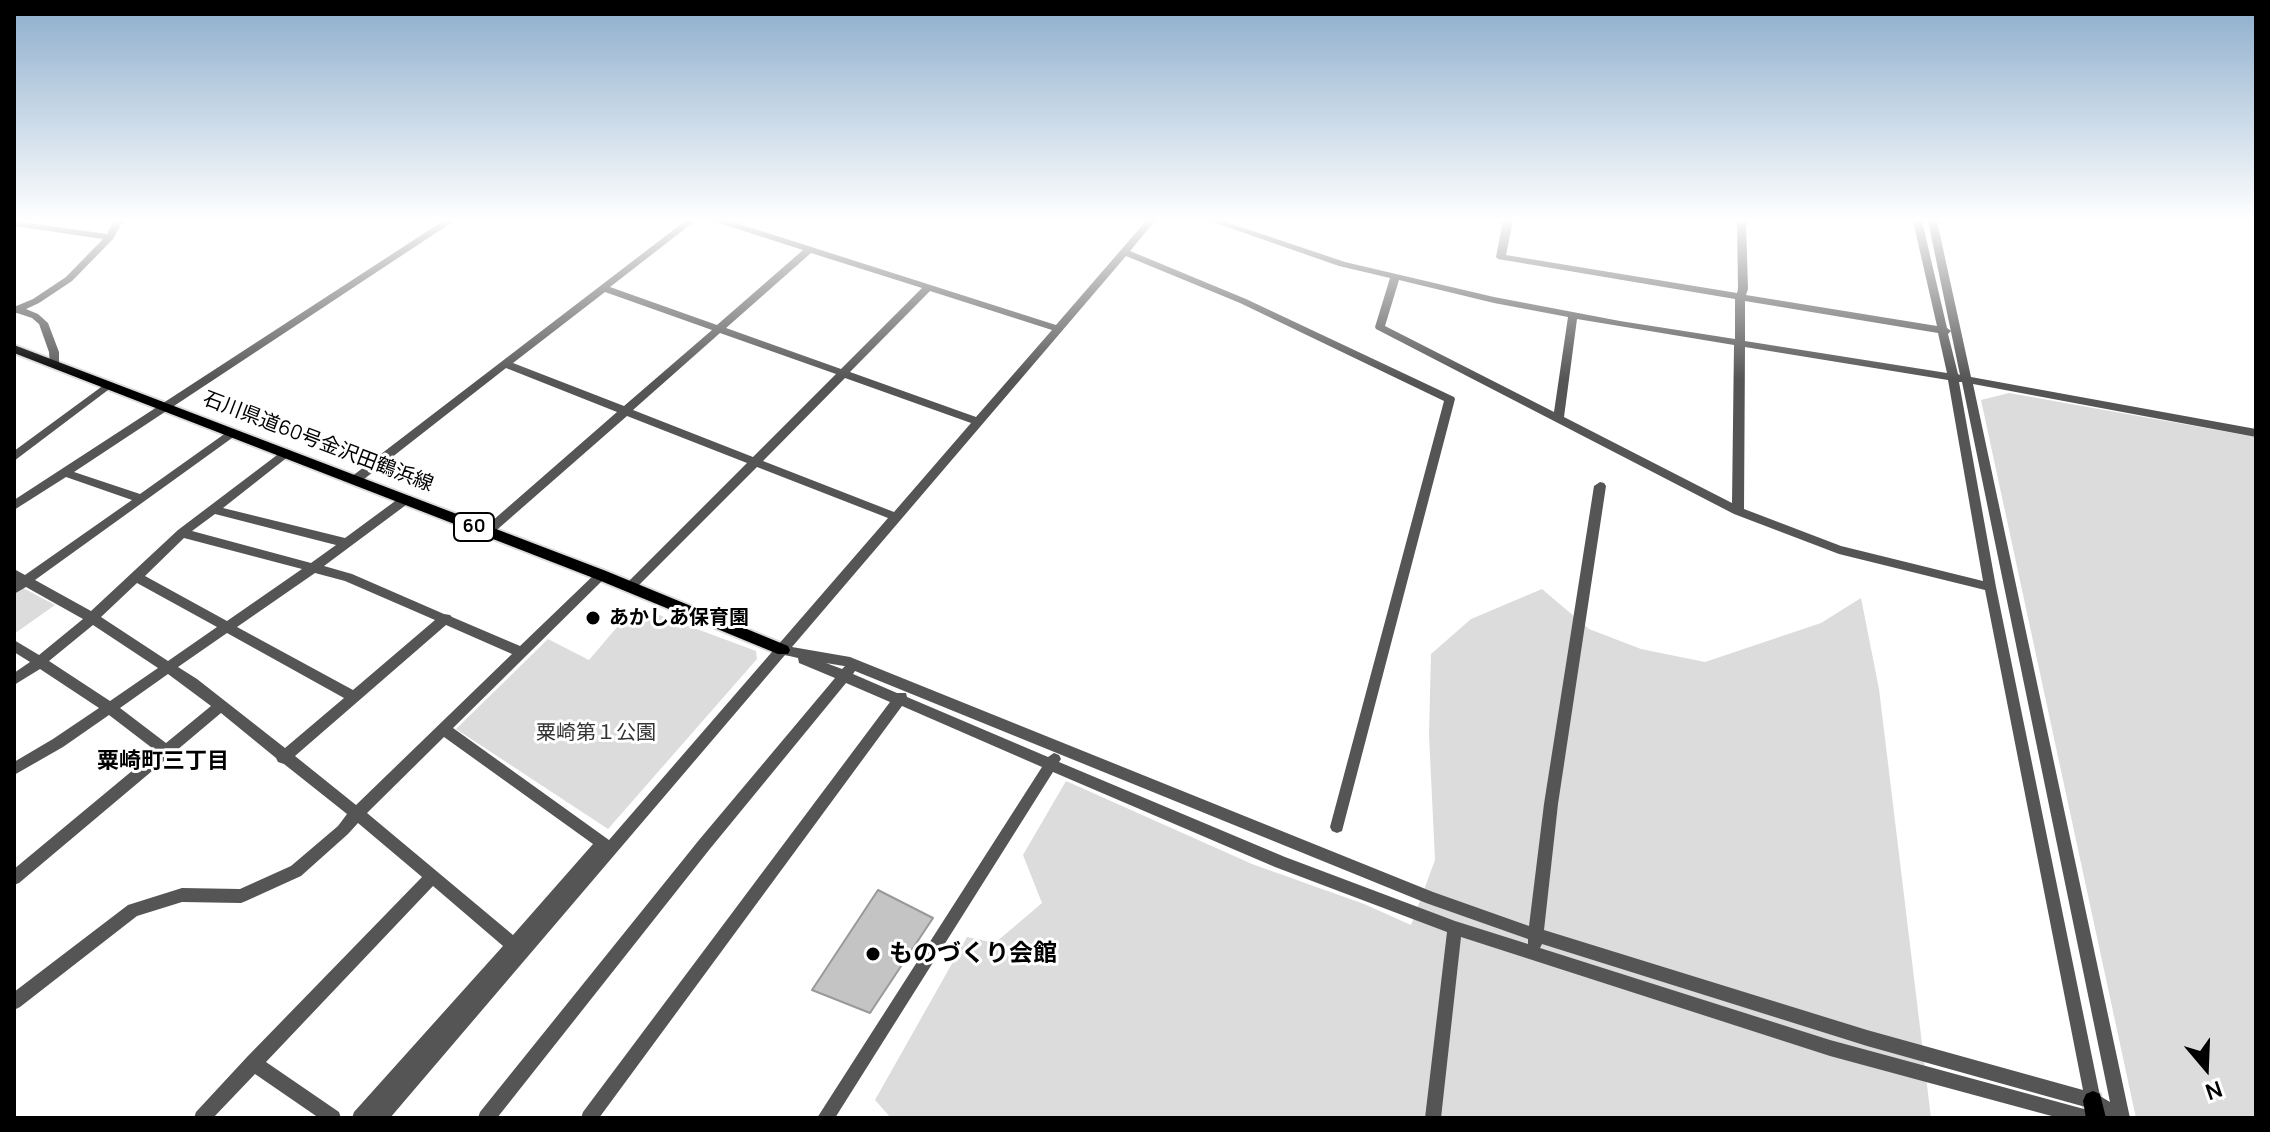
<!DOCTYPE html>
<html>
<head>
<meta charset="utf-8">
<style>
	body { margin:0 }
	#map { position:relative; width:2270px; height:1132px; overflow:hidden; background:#fff; font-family:Manrope,sans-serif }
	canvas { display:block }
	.frame { position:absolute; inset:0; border:16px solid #000; pointer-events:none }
	.north { position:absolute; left:2166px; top:1028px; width:80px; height:80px; -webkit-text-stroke:6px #fff; paint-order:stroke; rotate:161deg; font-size:22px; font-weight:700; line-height:32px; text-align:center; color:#000 }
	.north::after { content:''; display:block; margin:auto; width:28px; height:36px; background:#000; clip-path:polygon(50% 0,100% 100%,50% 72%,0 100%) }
</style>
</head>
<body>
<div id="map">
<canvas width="2270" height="1132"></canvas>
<div class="frame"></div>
<div class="north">N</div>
</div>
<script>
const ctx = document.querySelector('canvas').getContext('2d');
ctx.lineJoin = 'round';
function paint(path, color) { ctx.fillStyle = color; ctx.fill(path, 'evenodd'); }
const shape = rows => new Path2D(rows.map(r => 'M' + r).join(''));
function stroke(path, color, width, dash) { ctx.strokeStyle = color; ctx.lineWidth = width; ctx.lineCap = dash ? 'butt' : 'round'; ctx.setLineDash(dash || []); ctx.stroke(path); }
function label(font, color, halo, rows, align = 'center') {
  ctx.font = font + ' Manrope,"Noto Sans JP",sans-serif'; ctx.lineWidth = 6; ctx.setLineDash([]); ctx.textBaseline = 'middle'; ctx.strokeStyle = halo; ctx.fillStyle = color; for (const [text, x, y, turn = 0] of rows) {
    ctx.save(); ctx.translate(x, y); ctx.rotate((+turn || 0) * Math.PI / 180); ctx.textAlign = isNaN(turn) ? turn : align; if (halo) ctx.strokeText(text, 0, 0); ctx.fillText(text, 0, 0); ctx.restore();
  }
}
paint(shape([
	[2009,393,2256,437,2256,1118,2136,1118,1981,400],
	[23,588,55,605,14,634,14,594],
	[1542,589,1589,629,1641,649,1705,662,1821,623,1861,598,1879,689,1931,1118,891,1118,875,1100,967,937,995,943,1042,903,1023,855,1066,781,1252,864,1364,904,1411,925,1435,860,1429,735,1431,654,1471,619],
	[635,606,756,651,757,659,608,829,456,729,548,639,589,660]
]), '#dcdcdc');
const building = shape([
	[878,890,933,918,870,1013,812,990,878,890]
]);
paint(building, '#c4c4c4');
stroke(building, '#999', 2);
const major = shape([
	[14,345,606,571,788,646,790,650,788,654,778,654,596,579,14,353,14,345],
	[2093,1091,2100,1094,2106,1118,2086,1118,2083,1101,2086,1094,2093,1091]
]);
stroke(major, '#dbdbdb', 4);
paint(shape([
	[14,221,107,234,114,221,123,221,113,239,72,281,39,303,26,309,38,314,48,323,59,352,59,367,55,368,50,365,49,352,39,324,32,318,17,313,14,314,14,307,33,299,66,277,103,239,14,226,14,221],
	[443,221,454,221,74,472,140,494,230,430,234,429,239,433,35,580,91,611,178,530,285,449,289,450,291,453,289,456,223,508,345,538,402,496,410,496,412,499,410,502,324,566,352,574,444,614,450,615,452,617,520,646,597,572,605,572,607,575,605,578,453,728,609,840,888,518,757,467,634,590,626,590,624,587,626,584,747,463,627,416,491,535,483,535,481,532,483,529,617,412,506,368,359,483,351,483,349,480,351,477,685,221,695,221,610,287,717,325,803,250,719,223,718,221,730,221,1056,325,1146,221,1155,221,1130,251,1246,299,1454,397,1455,399,1342,831,1337,833,1332,831,1330,827,1444,401,1240,303,1126,256,792,647,850,657,1433,892,1529,926,1544,804,1594,486,1600,482,1604,483,1606,486,1558,804,1544,930,1867,1030,2083,1090,1985,590,1839,554,1734,514,1376,329,1375,327,1390,278,1339,266,1210,221,1223,221,1345,262,1494,297,1620,321,1735,339,1735,299,1498,259,1496,257,1503,221,1513,221,1506,255,1737,293,1738,289,1737,221,1746,221,1748,289,1746,295,1937,326,1913,221,1922,221,1947,328,1951,331,1948,334,1958,374,1960,375,1928,221,1937,221,1971,377,2256,429,2256,437,1973,384,2130,1118,2105,1118,2096,1112,2098,1118,2059,1118,1830,1056,1461,937,1441,1118,1425,1118,1447,932,1275,867,1053,772,835,1118,817,1118,1042,767,902,706,599,1118,581,1118,583,1112,890,702,846,683,709,850,497,1118,478,1118,480,1112,699,840,835,678,799,663,798,658,785,655,390,1118,352,1118,354,1112,503,946,433,886,266,1062,339,1112,341,1118,319,1118,255,1074,213,1118,194,1118,196,1112,247,1057,422,877,358,823,348,834,301,876,246,901,241,903,182,902,137,916,20,1007,14,1010,14,992,128,905,182,888,240,889,291,866,338,826,347,814,284,764,278,762,276,758,221,713,19,883,14,885,14,869,156,751,109,715,63,747,14,775,14,762,53,739,99,708,40,669,14,685,14,673,30,662,14,652,14,640,39,655,83,619,26,587,14,594,14,583,16,581,14,580,14,569,25,575,132,500,66,477,14,510,14,500,443,221],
	[811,253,922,288,841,369,726,328,811,253],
	[1399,280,1494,303,1568,317,1554,412,1385,326,1399,280],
	[930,291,1052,330,976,417,850,372,930,291],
	[605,292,712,330,624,406,513,363,605,292],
	[1745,301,1938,333,1947,373,1745,341,1745,301],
	[1577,319,1734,345,1732,503,1564,417,1577,319],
	[720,333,836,374,753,457,633,410,720,333],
	[1745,347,1948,380,1983,581,1841,546,1744,509,1745,347],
	[845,378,971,423,894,512,763,461,845,378],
	[1959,382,1962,382,2110,1102,2100,1096,1996,587,1959,382],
	[215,514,336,545,311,563,192,531,215,514],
	[184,538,302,569,227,621,145,576,184,538],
	[315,573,345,581,435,620,353,690,237,627,315,573],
	[137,583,217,627,168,661,101,617,137,583],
	[93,625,158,668,110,701,49,661,93,625],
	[446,625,512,654,356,805,295,756,446,625],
	[227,633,344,698,285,748,197,679,178,667,227,633],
	[826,663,844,666,845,666,842,669,826,663],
	[855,671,1426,903,1528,939,1528,944,1455,921,1285,857,1059,762,1061,759,1059,755,1054,753,1048,757,907,697,906,693,897,693,853,674,855,671],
	[168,674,211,706,166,743,120,708,168,674],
	[444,737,593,844,513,935,367,813,444,737],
	[1542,944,1867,1046,2089,1108,2095,1112,1830,1040,1540,948,1542,944],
	[108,382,113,385,112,387,14,461,14,451,108,382]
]), '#555');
paint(major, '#000');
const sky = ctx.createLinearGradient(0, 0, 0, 379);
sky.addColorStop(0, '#8cadcc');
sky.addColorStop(0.58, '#fff');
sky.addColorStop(1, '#ffffff00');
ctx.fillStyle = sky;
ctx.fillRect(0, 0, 2270, 379);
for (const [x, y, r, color] of [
	[593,618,8,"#000"],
	[873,954,8,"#000"]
]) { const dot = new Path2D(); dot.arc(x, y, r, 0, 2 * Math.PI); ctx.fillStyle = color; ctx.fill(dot); stroke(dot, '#fff', 3); }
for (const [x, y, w] of [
	[474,527,40]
]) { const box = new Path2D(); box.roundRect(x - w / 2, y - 14, w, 28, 6); ctx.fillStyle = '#fff'; ctx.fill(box); stroke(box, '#000', 2); }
label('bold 18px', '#000', null, [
	["60",474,527]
]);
label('20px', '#000', '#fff', [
	["石川県道60号金沢田鶴浜線",318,442,21]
]);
label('bold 20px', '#000', '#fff', [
	["あかしあ保育園",609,618]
], 'left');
label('20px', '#333', '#fff', [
	["粟崎第１公園",596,733]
]);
label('bold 22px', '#000', '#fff', [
	["粟崎町三丁目",163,762]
]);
label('bold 24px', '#000', '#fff', [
	["ものづくり会館",889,954]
], 'left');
</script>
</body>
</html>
